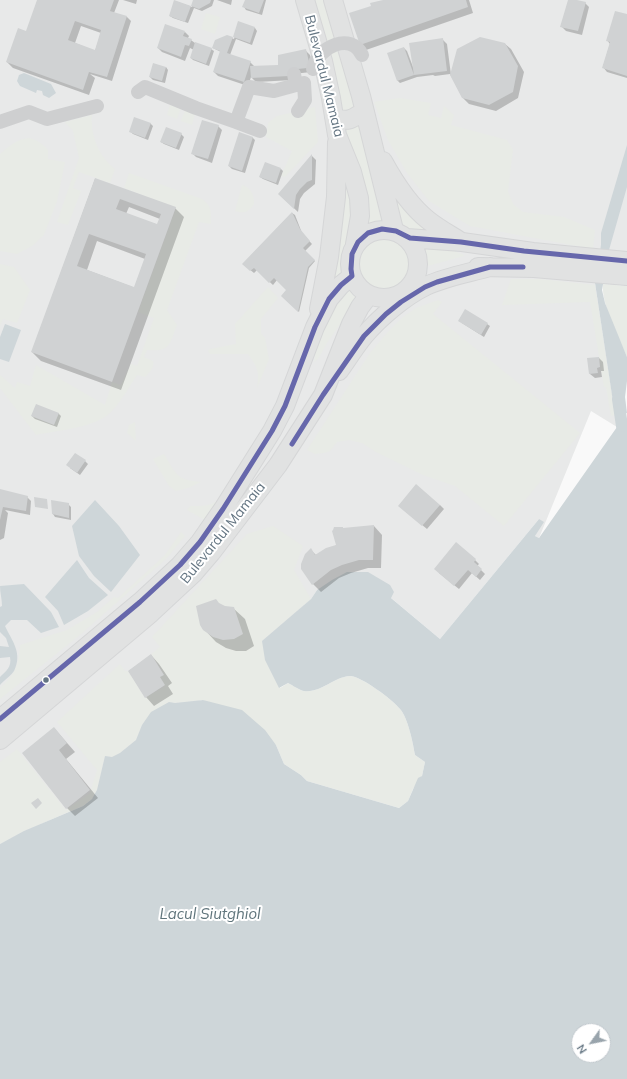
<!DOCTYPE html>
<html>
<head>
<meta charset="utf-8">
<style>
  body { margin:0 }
  #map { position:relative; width:627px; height:1079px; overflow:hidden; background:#f9f9f9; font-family:Mulish,sans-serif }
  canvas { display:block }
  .north { position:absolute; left:571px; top:1023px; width:40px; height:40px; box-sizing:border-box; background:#fff; border:1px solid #c1c8cd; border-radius:50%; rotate:237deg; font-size:11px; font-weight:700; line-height:16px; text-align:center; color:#657683 }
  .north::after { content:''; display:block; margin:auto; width:14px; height:18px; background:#99a4ac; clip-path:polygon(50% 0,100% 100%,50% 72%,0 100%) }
</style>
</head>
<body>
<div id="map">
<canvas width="627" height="1079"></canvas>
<div class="north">N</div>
</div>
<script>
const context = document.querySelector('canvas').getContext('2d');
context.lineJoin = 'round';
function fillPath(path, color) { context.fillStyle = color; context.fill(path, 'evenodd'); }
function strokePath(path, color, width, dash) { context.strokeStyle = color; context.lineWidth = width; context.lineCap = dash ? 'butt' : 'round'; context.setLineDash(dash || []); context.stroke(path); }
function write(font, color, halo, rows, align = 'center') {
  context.font = font + ' Mulish,sans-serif'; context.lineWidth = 4; context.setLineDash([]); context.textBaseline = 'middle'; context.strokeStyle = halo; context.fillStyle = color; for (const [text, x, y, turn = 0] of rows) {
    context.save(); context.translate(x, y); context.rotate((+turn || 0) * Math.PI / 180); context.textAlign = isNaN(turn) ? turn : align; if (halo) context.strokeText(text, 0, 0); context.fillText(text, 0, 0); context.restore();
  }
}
const built = new Path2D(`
  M0,0H627V286L595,284L617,427L591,411L539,538L535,536L539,519L440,639L390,597L317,590L311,599L92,799L0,844Z`);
const green = new Path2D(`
  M315,0H324L356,110L342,115L330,52Z
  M206,13L220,17L215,34L201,29Z
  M400,98L431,103L428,115L441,118L444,106L454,115L451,125L507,140L513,150L508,191L513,204L523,212L564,217L595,230L593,249L470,226L429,201L407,173L388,140L374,102Z
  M171,102L182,105L177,119L167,115Z
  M315,107L318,142L285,177L281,176L292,151L266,137L268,123L277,116Z
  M186,108L196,111L192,125L181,121Z
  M92,115C91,120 92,123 92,128C95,145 101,158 115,169L110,183L79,172L73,188L81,191L68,225L57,222L79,158L73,131L65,122Z
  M361,118L387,221L363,226L340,132Z
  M29,138C37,140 42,143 48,150V159L65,162L57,201L44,235L32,246L17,254L0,251V154C9,146 17,139 29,138Z
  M340,159L355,210L345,252L343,272L332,289Z
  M129,173L202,199C212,206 211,212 211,224L199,222L167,310L177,325C169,345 171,352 147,350L144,357L153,361C155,368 149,373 145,377L137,375C129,387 122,400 112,411C97,428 58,430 36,435L0,388V375L15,388L17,382L30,386L36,365L105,405L112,382L121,385L131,364L137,366L154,318L138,312L176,208L124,188Z
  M242,185C251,188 254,194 254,204C249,212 244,214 235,211Z
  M393,187L446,237L408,231L400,227Z
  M357 263a27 27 0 1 1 54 0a27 27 0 1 1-54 0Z
  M418,246L450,249L464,255V256L424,267L422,254Z
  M0,264L14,267L30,290L17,323L3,319L0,326Z
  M511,279H540L595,285L615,415L611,416L606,387H604L590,302L502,305Z
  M603,284L627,286V357C619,338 601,304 603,284Z
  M268,287L278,298L261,319V333L265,338L269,359L257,388C260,371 257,367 248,354H210L208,351L210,349L236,344L235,324Z
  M348,290L358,298L327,343L318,359L314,362L316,347L330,314Z
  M438,300L442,302L433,314L580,433L504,526L455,486L423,475L376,452L362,443L349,440L337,442L330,451L324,453L315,454L307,450L370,353L387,333L403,317L416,308Z
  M135,422L136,441L127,433L129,425Z
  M164,454C176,474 176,480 201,482L188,488L176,491L169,486L153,459Z
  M222,496L205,520L187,510L190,506C204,506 212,507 222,496Z
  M273,526L303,546L294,570L311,599L262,641L280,688L288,683C292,685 301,691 304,691C322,693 333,677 350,676C361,676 393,700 400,709C408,718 413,743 415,755L425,762L422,776L413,789L408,801L399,808L307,781L301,775L284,764L276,745L203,700L175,703L169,702L142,725L136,740L120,753L112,757L105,756L97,790L92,799L83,806L24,831L0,844V762L17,749L66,810L90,793L97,770L57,722L120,664L125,671H128L145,698L165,686L160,677L164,674L151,654L160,647L152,637L247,534Z
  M181,532L185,536L166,559L81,634L0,699V688C15,675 19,664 20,645L67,630L97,612L114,597L118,598L165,555Z`);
const water = new Path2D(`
  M24,73L51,84L56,93L49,98L43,95L42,91L37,90L36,93L20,86L17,81L19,75Z
  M627,145V187L609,250L602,290L605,303L627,357V381L625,397L627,413L615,415L595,283L601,245V233Z
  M5,324L21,330L9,362L0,359V337Z
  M627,425V1079H0V844L24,831L83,806L92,799L97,790L105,756L112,757L120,753L136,740L142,725L151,712L169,702L175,703L203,700L242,710L265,730L276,745L284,764L301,775L307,781L399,808L408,801L418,778L422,776L425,762L415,755C413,743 408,718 400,709C393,700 361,676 350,676C333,677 322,693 304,691C301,691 292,685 288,683L279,688L265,660L262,641L311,599L317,590L332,580L347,572H368L390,585L394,592L391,598L440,639L539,519L544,522L535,536L539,538L617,427ZM579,1031H603V1055H579Z
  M95,500L119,526L140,555L111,592L94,576L79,556L72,526Z
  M77,560L89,578L108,595L88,611L64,625L58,611L45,597Z
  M24,584L51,612L59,627L41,633L27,620H11L5,626C12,641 23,653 14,671C11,676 4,680 0,685V677C6,671 12,667 10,657L0,658V646L9,647L6,638L0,632V607L2,606C2,599 0,593 0,586Z`);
const shadow = new Path2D(`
  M38,0H119L114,13L127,17L131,21L112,81L90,74L95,78L89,95L13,68L7,62L27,33ZM81,26L101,33L95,51L75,43Z
  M123,0H137L136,4Z
  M194,0H214L212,6L202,11L194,8L188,23L173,18L170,16L175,1L192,7Z
  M217,0H232L231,5Z
  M246,0H266L262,15L246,10L244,7Z
  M387,0H469L473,13L366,50L361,44Z
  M569,0L585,3L589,7L582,35L566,31L562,27Z
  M627,15V78L607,72L603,67L610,44L607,40Z
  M239,23L255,28L257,31L252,45L236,39L230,55L250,62L254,66H279L306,51L310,55L313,66L311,72L293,74V80L256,82L251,77L248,86L218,76L214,72L221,52L213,48L227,36L234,39Z
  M185,32L189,36L188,38L195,43L211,49L214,51L209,66L193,60L191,58L194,50L190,48L185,61L162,52L158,48Z
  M443,40L447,44L451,75L505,44L511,49L524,72L518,98L496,111L469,104L463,98L450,74L435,76L433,75L417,77L400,83L397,80L404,48L407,51L413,67Z
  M166,67L168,70L165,83L153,80L150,77Z
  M150,123L153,126L148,140L133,134L130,131Z
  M218,126L222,130L212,163L196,157L192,153Z
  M181,134L184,137L179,150L164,144L161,142Z
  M252,137L255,140L245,173L232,169L229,166Z
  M312,156L316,160L315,184L304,193L300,199L298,212L279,194Z
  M281,169L283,171L278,185L263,179L260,177Z
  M95,179L175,208L184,217L121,390L41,361L32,352ZM129,207L160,219L158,225L126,214ZM97,241L145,259L135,288L87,270Z
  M292,213L295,215L302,233L312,244L305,251L315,261L309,268L299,312L282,296L287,290L277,280L273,285L257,270L254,273L243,264Z
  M462,323L487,324L490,326L484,337Z
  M599,358L603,362L604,371H601L602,377L595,378L590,374L588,359Z
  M58,413L61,416L57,427L35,419L32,416Z
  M85,461L88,464L80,475L70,468Z
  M0,490L27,497L31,501L30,515L5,510L8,513L4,538L0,540Z
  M68,504L71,507V520L55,517L53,514Z
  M440,505L444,509L427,529L404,510Z
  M374,526L382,535L381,568H368L351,573L339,578L321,592L313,584L311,550L316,555L337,545L343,528L344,529Z
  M475,560L479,564L477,566L485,574L480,580L472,573L459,589L439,573Z
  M220,605L225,607L233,608L245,619L254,646L246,651H236L226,648L216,642L204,629Z
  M151,655L159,664L172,683L168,686L173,694L154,706L146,697L129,671Z
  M54,728L75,752L66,759L98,798L75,816L67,808Z`);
const canal = new Path2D(`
  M618,399L622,426`);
const building = new Path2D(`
  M37,0H114L110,11L127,16L107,77L89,72L83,90L6,62L18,28L26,31ZM75,21L101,30L95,50L68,40Z
  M174,0L191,6L185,22L169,16Z
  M193,0H211L210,3L199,9L191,6Z
  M245,0H264L259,13L242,7Z
  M383,0H466L468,7L360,45L349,13L371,6L370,3Z
  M568,0H577L586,2L578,31L560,27Z
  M615,11L627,14V76L602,68L610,42L606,41Z
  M238,21L255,27L250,43L233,37Z
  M165,24L185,31L183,36L192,39L189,46L185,45L181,57L157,48Z
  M227,35L233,37L227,53L251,61L244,82L213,72L220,51L212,48L215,40Z
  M480,37L505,43L518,66L513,92L489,105L462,98L450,75L457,49Z
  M443,38L447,71L414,75L409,43Z
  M195,42L212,48L206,64L190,58Z
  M404,47L414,75L397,81L387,53Z
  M306,49L309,62L307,68L289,70V76L251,78L250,66L278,65V55Z
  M153,63L166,67L162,81L149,77Z
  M134,117L151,123L145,138L129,132Z
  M202,120L219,125L208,159L191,154Z
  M166,127L182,133L176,148L160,142Z
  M239,132L253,137L242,171L228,166Z
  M312,154V180L307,182L300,189L296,195L294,209L278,194Z
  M265,162L281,168L276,183L259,177Z
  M95,178L176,207L112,382L31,352ZM120,199L161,214L157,224L116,209ZM89,234L146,254L134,287L77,266Z
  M292,212L300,229L310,241L303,248L315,260L308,267L298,312L281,296L286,290L274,278L269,283L254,268L250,271L242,264Z
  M465,309L488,323L481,335L458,321Z
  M599,357L600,367L597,368L598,373L589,374L587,358Z
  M36,404L59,413L54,425L31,416Z
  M75,453L86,460L77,473L66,465Z
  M416,484L440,505L422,526L398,506Z
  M0,489L28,496L26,511L3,507L0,520Z
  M34,497L47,499L48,509L35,507Z
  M51,500L69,503V518L52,514Z
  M374,525L373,560H359L342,565L331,570L312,585L301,569V564L305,554L311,548L315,555L326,548L336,545L332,531L333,530L334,527H343V528Z
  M456,542L476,559L474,562L482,569L476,577L468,570L454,586L434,569Z
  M216,599L219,603L225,606L234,607L243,634L234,639L223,640L213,637L203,630L200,625L196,606Z
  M151,654L164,675L160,677L165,685L145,698L128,671Z
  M54,727L67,743L59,750L90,790L66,809L22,753Z
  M38,798L42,803L36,809L31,803Z`);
const minor = new Path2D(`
  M296,85L304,83L305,100L298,111
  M138,92L145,87L196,108L236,122L249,87L274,91L296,85L294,74
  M0,122L29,112L47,119L97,106
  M236,122L260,131`);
const major = new Path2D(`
  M305,0L323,61L331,98L337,135L352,172L359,198L360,216L355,244
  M333,0L361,96L394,230
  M334,117C347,123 353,119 364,111
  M383,161C395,183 409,205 428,220C438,228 449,234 460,241
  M350 264a34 34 0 1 1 68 0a34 34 0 1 1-68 0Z
  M407,238L462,242L533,252L627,261
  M478,267L534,268L627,276
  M319,309L329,257L336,197L337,142
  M339,371C347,360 355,347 364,336C379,318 405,296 426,286C446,277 469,273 490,267
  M0,719L140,602L180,565L200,542L223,509L272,431L285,406L315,327L329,299L341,285L352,276
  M0,740L151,613L193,574L211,553L278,465L323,395L351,324L360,307L369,295`);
const minorBridge = new Path2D(`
  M313,69C318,46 351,32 362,55`);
const bus1 = new Path2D(`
  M292,444L323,395L364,336L386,314L401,302L425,287L437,282L490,267H523
  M0,719L140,602L180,565L200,542L223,509L272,431L285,406L315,327L329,299L341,285L352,276L351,269L352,254L358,242L368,233L382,229L396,231L410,238L461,242L524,251L627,261`);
const markers = [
  [46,680,3.5,"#657683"]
];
const streetNames = [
  ["Bulevardul Mamaia",324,76,76],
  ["Bulevardul Mamaia",223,533,-51]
];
const waterNames = [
  ["Lacul Siutghiol",210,914]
];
fillPath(built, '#e8e9e9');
fillPath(green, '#e8ebe6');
fillPath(water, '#ced6d9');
fillPath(shadow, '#0003');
strokePath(canal, '#ced6d9', 12);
fillPath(building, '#d0d2d3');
strokePath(major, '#d5d6d7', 20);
strokePath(minor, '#cecfd0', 14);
strokePath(major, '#e1e2e2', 18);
strokePath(minorBridge, '#cecfd0', 14);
strokePath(bus1, '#6667ab', 5);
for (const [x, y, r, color] of markers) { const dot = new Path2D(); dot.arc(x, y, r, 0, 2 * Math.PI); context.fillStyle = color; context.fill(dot); strokePath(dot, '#fff', 1.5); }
write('14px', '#657683', '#fff', streetNames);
write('italic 15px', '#60757c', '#fff', waterNames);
</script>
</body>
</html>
